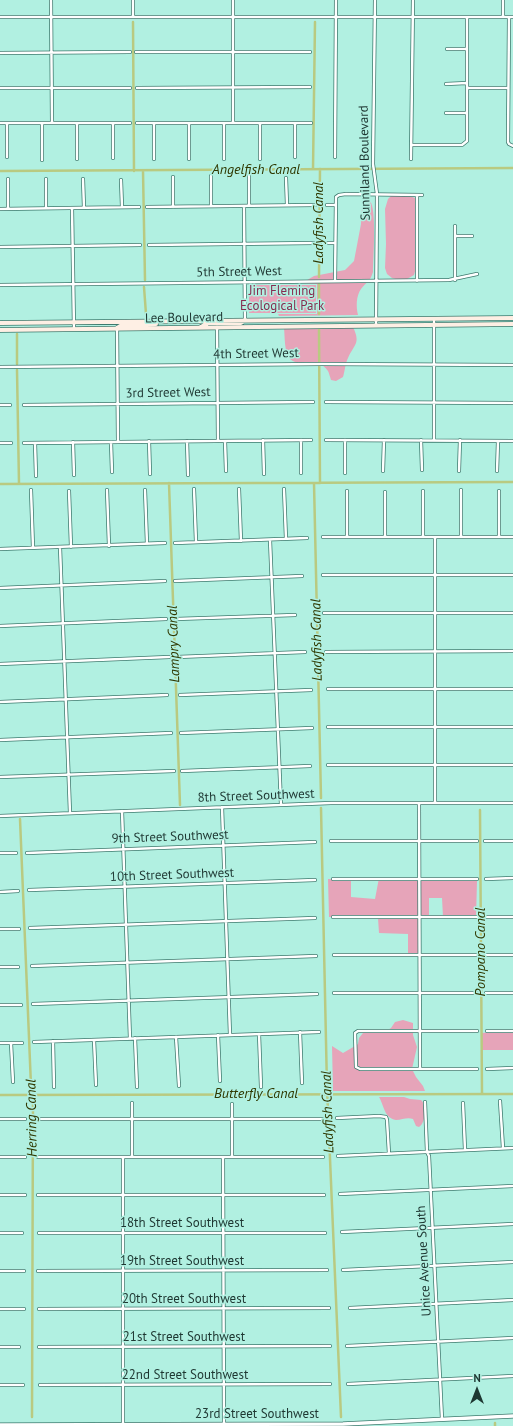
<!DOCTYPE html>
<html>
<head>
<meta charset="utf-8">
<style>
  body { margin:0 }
  #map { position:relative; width:513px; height:1426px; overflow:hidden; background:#b1f0e1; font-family:"PT Sans",sans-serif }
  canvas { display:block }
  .north { position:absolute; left:457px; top:1370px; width:40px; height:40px; -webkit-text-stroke:3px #b1f0e1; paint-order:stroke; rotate:0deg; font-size:11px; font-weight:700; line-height:16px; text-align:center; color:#1e3732 }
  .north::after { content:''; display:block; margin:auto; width:14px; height:18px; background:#1e3732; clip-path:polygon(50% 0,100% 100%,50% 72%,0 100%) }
</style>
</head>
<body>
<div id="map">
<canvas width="513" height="1426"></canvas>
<div class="north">N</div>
</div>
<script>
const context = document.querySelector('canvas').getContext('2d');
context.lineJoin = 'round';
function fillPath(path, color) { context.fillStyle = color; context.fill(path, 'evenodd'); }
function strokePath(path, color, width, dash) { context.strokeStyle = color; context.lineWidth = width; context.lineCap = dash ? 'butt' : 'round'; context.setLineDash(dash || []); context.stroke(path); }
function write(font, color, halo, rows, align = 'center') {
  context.font = font + ' "PT Sans",sans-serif'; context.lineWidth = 3; context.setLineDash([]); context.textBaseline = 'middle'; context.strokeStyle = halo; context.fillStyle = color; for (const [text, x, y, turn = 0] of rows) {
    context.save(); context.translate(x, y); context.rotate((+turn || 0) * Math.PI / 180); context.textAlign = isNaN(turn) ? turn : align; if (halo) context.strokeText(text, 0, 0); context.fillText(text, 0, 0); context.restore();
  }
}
const green = new Path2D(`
  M392,195H407L415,198L416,268L414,275L407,279L399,280L392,278L387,274L385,268L386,244L385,209L388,199Z
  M367,201H370C377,209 373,260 373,272C370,282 366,282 361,289C356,296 356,307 358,315L279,316L278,314H317V284L302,283L314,276L345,270L354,261L361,224L362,207L363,203Z
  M249,285H316V313H249Z
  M353,327C361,344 354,344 348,358C345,364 345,371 343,377L336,381L331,380C330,377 329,373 328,371C316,355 299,368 290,359C284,352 285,337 284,328Z
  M379,878L477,881L476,918L443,917L442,898H429V916H419V956L408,955V934L379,933L378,918L329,917L328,879L351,880V897L375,899Z
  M403,1020L413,1023V1035L417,1047L412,1069L416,1077L423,1086L425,1091H333L332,1046L343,1053L355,1046L358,1044L359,1038L363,1033L370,1032L386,1031L391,1028L395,1022Z
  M513,1031V1050H481V1033Z
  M379,1097H404L410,1099L421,1100C427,1105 426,1123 419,1127L416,1126L413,1119C407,1117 402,1120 396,1120C384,1118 384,1105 379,1097Z`);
const canal = new Path2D(`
  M133,22L134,171
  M313,169L315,22
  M0,171L513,168
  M143,171L145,280
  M319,277L320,169
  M319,284V314
  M144,287L146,314
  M319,330L320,483
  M17,334V364
  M17,370L19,484
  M169,483L180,805
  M314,483L321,798
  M0,484L513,482
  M321,808L327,1088L341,1417
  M480,810L482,1094
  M20,819L31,1086L33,1095L32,1417
  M0,1095L513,1094
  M495,1423V1426`);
const minor = new Path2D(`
  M51,0L52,123
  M133,0V17
  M233,0V123
  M375,0L373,164L377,194L376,325
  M0,17H513
  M503,17V0
  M509,17L508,142L509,144L513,146
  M447,49H467
  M136,52H310
  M0,53L130,52
  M446,84L467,83
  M0,88H130
  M137,88L310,87
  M467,88H508
  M446,113H467
  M0,123H130
  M42,123V160
  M77,123V159
  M113,123V158
  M137,123H311
  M189,123V159
  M295,123V157
  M412,145H462L467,141V17
  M7,157V123
  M335,157L336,0
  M154,159V123
  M224,159V123
  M260,159V123
  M411,159L413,0
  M211,176V206
  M249,176V206
  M173,177V207
  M286,178L287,205
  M8,179V208
  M46,179V208
  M83,179L84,208
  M121,180L122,207
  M417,195V281
  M327,205H335
  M244,206L245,320
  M147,207L315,205
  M72,208L74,329
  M0,209L139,207
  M455,236H472
  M323,243H335
  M149,245L314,243
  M0,247L140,245
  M455,280V226
  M335,281L336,197L339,195L346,194L422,195
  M0,285L449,280L477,274
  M217,327L218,441
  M117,328L118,442
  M0,367L322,364L513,365
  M326,402L513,403
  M0,405H10
  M24,405L313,402
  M263,440L264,474
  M301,440V473
  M326,440L513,441
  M421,440L422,470
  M434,440V319
  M149,441L150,474
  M187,441L188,475
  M225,441L226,471
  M73,442L74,475
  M111,442L112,472
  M0,443H11
  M24,443L311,440
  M35,443L36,476
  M383,471L384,440
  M459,471L460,440
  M497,471L498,441
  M345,473V440
  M194,489L196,542
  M239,489L241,541
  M284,489L286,539
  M31,490L33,548
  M107,490L109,546
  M145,490L147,544
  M461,490V537
  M69,491L71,547
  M347,491V537
  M423,491V537
  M499,491V537
  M385,492V537
  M323,537H513
  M435,537V803
  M270,540L281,805
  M175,543L307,538
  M60,547L70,813
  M0,549L165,543
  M323,575H513
  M175,581L302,576
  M0,588L165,581
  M324,613H513
  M176,619L295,615
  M0,626L166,619
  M326,652L513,651
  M177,657L305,652
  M0,664L169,657
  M328,689H513
  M180,695L311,690
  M0,702L167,695
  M328,727H513
  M181,733L312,728
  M0,740L171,733
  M328,765H513
  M182,771L310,766
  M0,777L174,771
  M419,803L420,1069
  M222,807L230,1035
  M122,811L130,1039
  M0,816L331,803H513
  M331,841H477
  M485,841H513
  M0,853H16
  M27,853L315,842
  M333,879H477
  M486,879L513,878
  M29,890L315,880
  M0,892L18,891
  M333,917H477
  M486,917H513
  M30,928L315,918
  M0,929H19
  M334,955H477
  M486,955H513
  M32,966L316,956
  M0,967H18
  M334,993H477
  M486,993H513
  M33,1004L317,994
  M0,1005H21
  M477,1031H358L355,1033L356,1067L360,1069H477
  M487,1031H513
  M300,1032L302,1083
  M259,1034L261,1087
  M218,1035L220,1081
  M176,1037L179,1086
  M135,1038L137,1087
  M94,1040L96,1085
  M53,1041L54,1087
  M34,1042L319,1032
  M0,1043H22
  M11,1043L13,1082
  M487,1069L513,1068
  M500,1101L503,1148
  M425,1102L427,1152L429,1156L442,1419
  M132,1103V1157
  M463,1103L465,1150
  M337,1118L379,1116L386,1117L387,1120L389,1154
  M0,1119H25
  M38,1119H322
  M338,1156L513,1148
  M0,1157H25
  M38,1157H323
  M123,1157V1425
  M223,1157L224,1424
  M232,1157V1104
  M340,1194L513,1186
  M0,1195H25
  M38,1195H324
  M342,1232L513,1224
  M0,1233H22
  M39,1233H325
  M343,1270L513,1262
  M0,1271H24
  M38,1271L327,1270
  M350,1308L513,1300
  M0,1309H24
  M39,1309L329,1308
  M347,1346L513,1338
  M0,1347H19
  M39,1347L330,1346
  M348,1384L513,1376
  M0,1385H23
  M40,1385L330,1384`);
const tertiary = new Path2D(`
  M0,1425L343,1424L513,1416`);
const secondary = new Path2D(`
  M0,323L513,318
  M201,327L208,323H241L245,320
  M117,328L122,325L156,324
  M0,330L513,324`);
const streetNames = [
  ["Sunniland Boulevard",365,163,-91],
  ["5th Street West",239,272,-1],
  ["Lee Boulevard",184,318,-1],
  ["4th Street West",256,354,-1],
  ["3rd Street West",168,393,-1],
  ["8th Street Southwest",256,796,-2],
  ["9th Street Southwest",170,837,-2],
  ["10th Street Southwest",172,875,-2],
  ["18th Street Southwest",182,1223],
  ["19th Street Southwest",182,1261],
  ["Unice Avenue South",424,1261,-93],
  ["20th Street Southwest",184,1299],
  ["21st Street Southwest",184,1337],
  ["22nd Street Southwest",185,1375],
  ["23rd Street Southwest",257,1414]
];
const parkNames = [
  ["Jim Fleming",282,291],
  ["Ecological Park",282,306]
];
const waterNames = [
  ["Angelfish Canal",256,170],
  ["Ladyfish Canal",319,223,-90],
  ["Ladyfish Canal",317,640,-91],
  ["Lampry Canal",174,644,-92],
  ["Pompano Canal",481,952,-90],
  ["Butterfly Canal",256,1094],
  ["Ladyfish Canal",328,1112,-92],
  ["Herring Canal",32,1118,-91]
];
fillPath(green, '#e6a4b9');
strokePath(canal, '#b9ca81', 2.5);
strokePath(minor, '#3d796d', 4);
strokePath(tertiary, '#3d796d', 5);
strokePath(secondary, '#3d796d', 5.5);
strokePath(minor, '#fff', 2.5);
strokePath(tertiary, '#fff', 3.5);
strokePath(secondary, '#feefe4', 4);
write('13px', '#1e3732', '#b1f0e1', streetNames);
write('13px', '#862c50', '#b1f0e1', parkNames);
write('italic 14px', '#2f3800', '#b1f0e1', waterNames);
</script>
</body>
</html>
